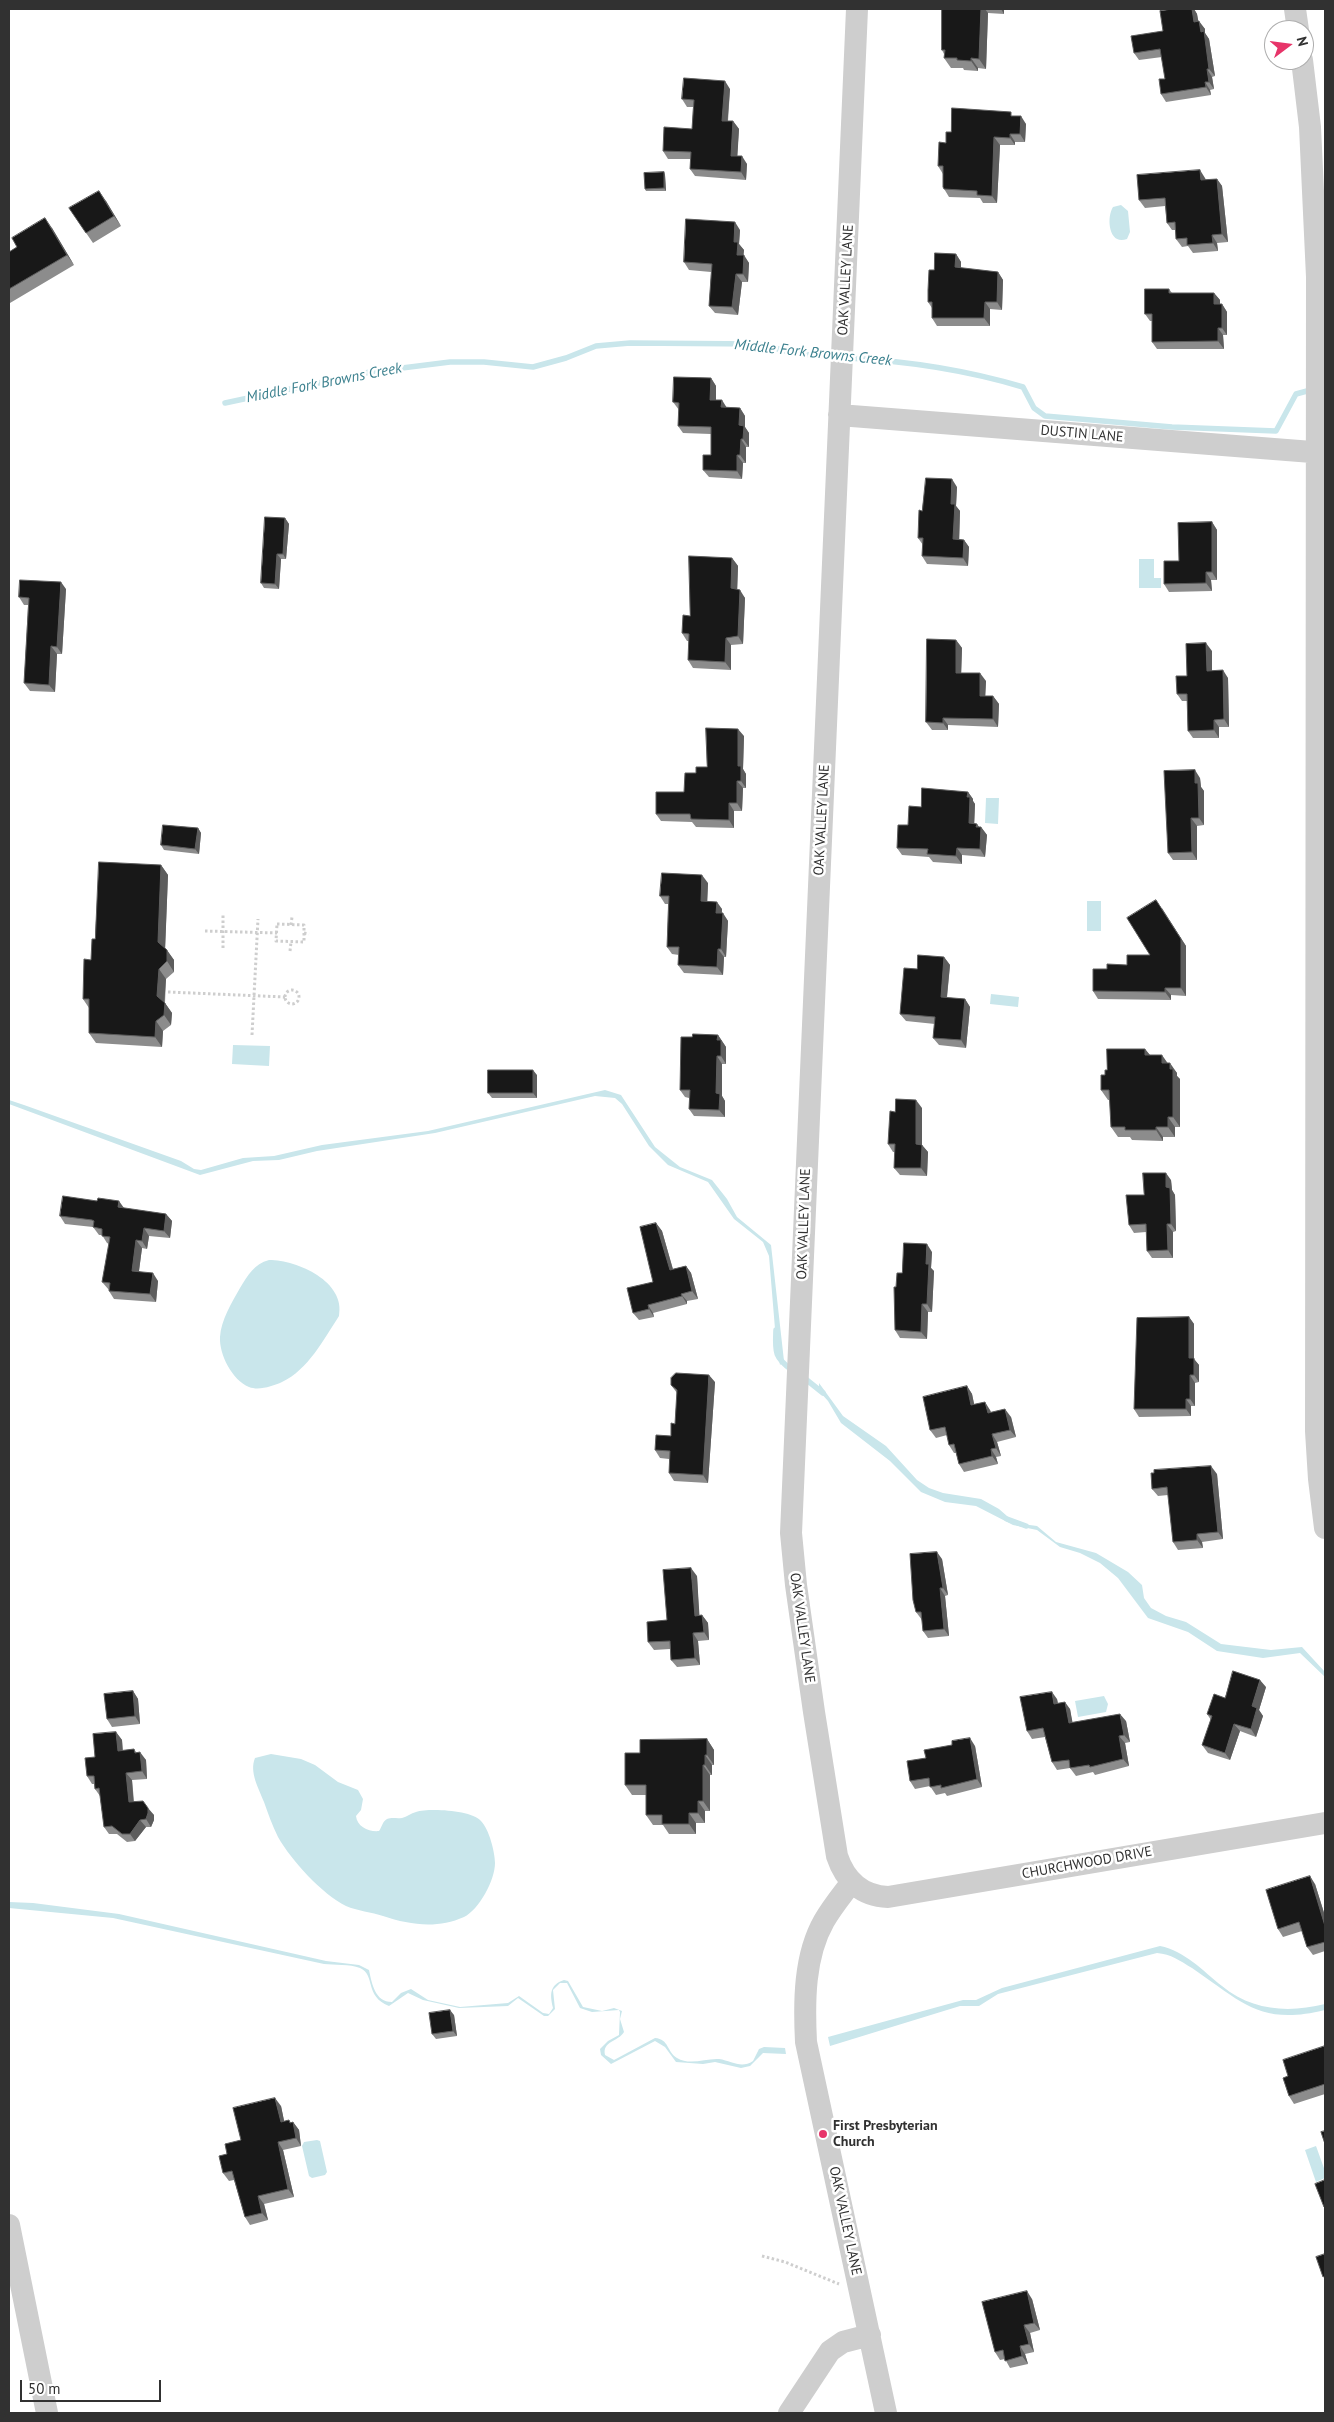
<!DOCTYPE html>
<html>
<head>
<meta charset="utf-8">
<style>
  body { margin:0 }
  #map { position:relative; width:1334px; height:2422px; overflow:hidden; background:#fff; font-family:"PT Sans",sans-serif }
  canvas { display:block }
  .frame { position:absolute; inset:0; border:10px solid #313131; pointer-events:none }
  .north { position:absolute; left:1264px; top:20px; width:50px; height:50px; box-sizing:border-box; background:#fff; border:1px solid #adadad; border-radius:50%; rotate:75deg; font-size:14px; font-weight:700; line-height:20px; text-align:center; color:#313131 }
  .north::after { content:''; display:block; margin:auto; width:18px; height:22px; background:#e73469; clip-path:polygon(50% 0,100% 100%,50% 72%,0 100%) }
  .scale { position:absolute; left:20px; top:2380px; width:141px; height:22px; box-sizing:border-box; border:2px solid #313131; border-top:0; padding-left:6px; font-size:15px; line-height:18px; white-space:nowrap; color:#313131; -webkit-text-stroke:4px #fff; paint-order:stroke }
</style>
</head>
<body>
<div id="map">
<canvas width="1334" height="2422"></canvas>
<div class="frame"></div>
<div class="north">N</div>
<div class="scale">50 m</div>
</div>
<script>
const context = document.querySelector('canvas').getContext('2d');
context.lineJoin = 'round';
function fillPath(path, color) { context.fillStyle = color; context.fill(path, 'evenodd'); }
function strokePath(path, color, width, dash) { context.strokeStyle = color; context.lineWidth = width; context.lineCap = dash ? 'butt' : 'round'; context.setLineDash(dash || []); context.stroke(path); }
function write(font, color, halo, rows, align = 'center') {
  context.font = font + ' "PT Sans",sans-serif'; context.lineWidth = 5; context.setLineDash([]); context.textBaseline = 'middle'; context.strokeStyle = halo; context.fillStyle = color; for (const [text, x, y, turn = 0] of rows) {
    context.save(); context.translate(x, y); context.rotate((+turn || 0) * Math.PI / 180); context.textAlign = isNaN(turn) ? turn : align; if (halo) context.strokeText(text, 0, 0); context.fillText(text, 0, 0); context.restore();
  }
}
const water = new Path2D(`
  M1121,205L1128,211L1130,232L1127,239C1109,246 1106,218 1113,207Z
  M1139,559H1154V578H1161V588H1139Z
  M986,798H999L998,824L985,823Z
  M1087,901H1101V931H1087Z
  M991,994L1019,997L1018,1007L990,1004Z
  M233,1045L270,1046L269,1066L232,1064Z
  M605,1090L621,1095L655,1147L680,1167L712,1180L727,1199L737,1217L771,1245L784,1361L780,1365L776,1341L769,1256L763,1242L734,1219L708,1182L668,1165L649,1146L622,1104L615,1098L595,1096L435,1133L317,1151L279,1160L253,1161L200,1175L9,1104V1100L24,1105L181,1161L194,1169L201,1170L243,1158L274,1156L322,1145L428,1131Z
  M269,1260C298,1260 346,1282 339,1316C324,1339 308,1370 282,1382C273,1386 259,1391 249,1387C232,1380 219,1354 220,1337C221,1320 232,1302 240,1288C248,1275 254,1264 269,1260Z
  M819,1383L843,1416L886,1446L917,1480L929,1488L943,1493L981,1499L999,1509L1015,1523L1037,1526L1056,1542L1096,1553L1128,1572L1142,1585L1144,1598L1151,1608L1166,1616L1186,1622L1221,1644L1271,1650L1302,1647L1325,1672V1677L1300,1653L1263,1658L1217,1651L1188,1632L1148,1618L1118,1578L1100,1563L1080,1553L1060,1547L1037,1530L1013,1525L976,1506L945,1502L921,1492L890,1461L841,1423L828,1401L819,1391Z
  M1104,1696L1108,1704L1106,1712L1078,1717L1075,1701Z
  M271,1754L301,1759L315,1765L338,1782L358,1790L363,1799L361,1810L356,1816C357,1827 369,1832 379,1831C382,1827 382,1822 387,1819C393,1817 396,1819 402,1818C407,1817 411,1813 416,1812C429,1808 471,1810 481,1821C489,1829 495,1852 495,1863C495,1880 479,1910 464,1917C437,1929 410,1925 383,1916C372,1912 357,1911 346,1906C322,1894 291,1860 278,1837C272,1825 268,1813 264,1802C259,1789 249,1772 255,1758Z
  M9,1902L33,1903L119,1914L326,1961L359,1965L369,1970C372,1984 375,2002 392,2002L401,1993L411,1989L428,2000L460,2007L508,2003L519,1996L543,2013L549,2014L553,2008C550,1995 549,1985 564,1980L568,1981L583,2007L602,2011L614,2008L622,2011L620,2019L624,2032C618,2042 602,2041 605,2055L614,2060L655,2038C669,2039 667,2052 677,2058C690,2066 706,2058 719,2059C732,2061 741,2069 753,2061L759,2049L764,2047L785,2048L786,2054L763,2053L750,2066L741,2068L715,2062L703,2064L676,2062L665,2047L655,2041L611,2064L601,2055L600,2049L608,2041L619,2035L620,2012L619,2010L592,2012L580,2008L567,1983H560L553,1990L555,2009L548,2016H544L518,1998L508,2006L459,2008L423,2000L408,1993L389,2006C364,1996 376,1975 360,1968C350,1964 334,1965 324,1964L113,1918L9,1908Z
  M1160,1946C1185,1951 1203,1971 1222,1986C1252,2011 1289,2013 1325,2004V2010C1260,2026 1242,2002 1192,1968C1180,1961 1171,1954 1157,1953L998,1994L979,2006H960L830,2046L828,2037L963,2000H976L1002,1988Z
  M317,2140L320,2141L327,2172L325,2175L312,2178L309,2176L302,2146L304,2142Z
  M1316,2146L1325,2171V2178L1316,2182L1305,2150Z`);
const stream = new Path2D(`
  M848,358C907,361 966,370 1023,387L1034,408L1045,416L1172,427L1276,431L1296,394L1307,391
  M225,403L370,372L450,362H484L533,367L566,358L596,346L630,343L758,344L798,354L838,357
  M776,1330C775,1352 774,1357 793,1371
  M803,1377L823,1393
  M1007,1519L1026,1526`);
const path = new Path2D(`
  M277,924L304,925V942L276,941Z
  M291,925L292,917
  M205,931L277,933
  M304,933L309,934
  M223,948V915
  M290,951L291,942
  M285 997a7 7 0 1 1 14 0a7 7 0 1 1-14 0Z
  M168,992L285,997
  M252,1035L258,919
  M762,2256L785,2262L839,2284`);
const minor = new Path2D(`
  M857,9L791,1533L796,1585L814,1712L837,1856C845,1880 861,1896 888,1897L1325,1823
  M1295,9L1298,30
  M1302,60L1310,127L1317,277L1316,1431L1319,1479L1325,1528
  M839,415L1325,453
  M851,1883C842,1895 832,1907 824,1921C804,1956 804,2002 806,2042L886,2413
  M9,2225L47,2413
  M789,2413L830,2351L843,2342L870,2335`);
const wall = new Path2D(`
  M942,9H1004V14L988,13L986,69L978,68V71L964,70L963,68H951L944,58V54L942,50Z
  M1173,9H1194L1197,14L1198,21L1205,29V33L1209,39L1215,76L1212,77L1214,89L1210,90L1211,95L1166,102L1161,94L1165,79L1162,57L1139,60L1134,53L1163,31Z
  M730,89L728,121H733L739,129L737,156L747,164L746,180L695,176L690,169V159H668L663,151L692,129L693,107H687L682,99Z
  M1014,116L1026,124L1025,142H1015V145H1000L997,203H983L980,198L949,197L943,187V174L938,166L946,143L951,132Z
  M664,172L665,175L666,191H646L645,189Z
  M1205,178L1206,180L1217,179L1222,186L1228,242L1217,243L1218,251L1193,253L1188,246L1182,247L1176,239V230H1172L1167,223L1165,206L1145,208L1139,200Z
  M106,201L121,226L93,243L69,208Z
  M52,228L74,265L10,303L9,301V252L17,247Z
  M740,230L739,244L744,250L743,255L749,263L748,282H742L738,315L715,313L709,306L711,272L689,270L684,262Z
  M956,254L961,262V268L998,272L1003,280L1002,310L990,309V326H937L932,318V308L928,302L934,270Z
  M1169,289L1172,293H1214L1220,300V304H1222L1227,312V335H1223L1224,349H1157L1152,342V321H1150L1145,314Z
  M711,378L716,386V400L726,407L740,408L745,416V427L749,433V447H746V463H743L742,479L709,477L703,470L711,455V434L683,433L678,426L679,410L673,402Z
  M957,487L956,506L960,511L959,539L964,540L969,547L968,566L927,564L922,556L923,545L918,538L922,511Z
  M285,518L289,524L286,559H281L279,589L264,588L261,583Z
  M1212,522L1217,530V580H1211L1212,591L1169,592L1164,584L1179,561Z
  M732,558L738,566L737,590L745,598L743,644L731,645V670L693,668L688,660L689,641H687L682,633L690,616Z
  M66,589L62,654H57L55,692L30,691L24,683L28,605H24L19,597Z
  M956,640L962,648L961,673L986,681L985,696H993L999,704L998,727L948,725V730H932L926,722Z
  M1212,651V671L1228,678L1229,727H1219V738H1193L1188,731L1187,701H1182L1177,694L1187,676Z
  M744,736L743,769L746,774V788H743L742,811H734V828L696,827L692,822L661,821L656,814L684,792L696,773L707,767Z
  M1200,778L1201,787L1204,791V825L1197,826V860H1173L1168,853Z
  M968,792L973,799V801L975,804L974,823L977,824L979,827H981L987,835L985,857L962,855V864L933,862L929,857L902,855L897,848L921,807Z
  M198,828L201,833L199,854L164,850L161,845Z
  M161,865L168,875L165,948L174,960V972L166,979L165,1003L172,1013L171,1025L163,1031L162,1047L96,1043L89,1033V1008L83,999L95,939Z
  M708,883L707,901L722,909V913L728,921L726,957H724L723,975L684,973L678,965L679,955L672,954L667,947L668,904H665L660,896Z
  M1162,908L1186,946V996L1171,995V1000L1098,999L1093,991L1107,969L1127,965L1150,955Z
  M944,957L950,965L947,998L965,999L970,1007L966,1048L939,1045L933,1038L935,1024L906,1021L900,1014L917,969Z
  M718,1035L726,1047V1064H722V1096L725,1101V1117L694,1116L689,1109V1098L685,1097L680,1090L692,1037Z
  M1145,1049L1150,1055L1167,1063L1177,1073V1076L1180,1079V1127H1175V1137H1163V1141L1132,1140L1130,1137H1118L1111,1127L1110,1100H1108L1101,1090L1105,1075L1107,1070Z
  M537,1075V1098H492L488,1093Z
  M922,1108V1145L928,1152L927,1176L900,1175L894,1168L895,1152H893L888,1144L895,1112Z
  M1171,1180L1172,1190L1175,1195L1176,1231L1173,1232V1258H1152L1147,1251L1146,1232L1134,1233L1129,1225L1144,1195Z
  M124,1208L166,1214L172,1221L170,1238L149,1236L147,1249L142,1248L139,1271L158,1281L156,1302L114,1299L109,1291V1290L102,1282L109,1244L107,1243L102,1235H99L93,1227L65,1224L60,1216Z
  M656,1223L662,1231L673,1269L686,1266L691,1273L698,1299L687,1301V1304L653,1313L654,1317L639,1320L633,1313L653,1282Z
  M932,1252L931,1268L934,1271L932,1312H928L927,1339L900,1338L895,1330L896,1287L902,1273Z
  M1189,1317L1194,1324V1359L1199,1365V1382L1195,1383V1406H1191V1416L1139,1417L1134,1409Z
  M715,1382L708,1483L674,1481L669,1473V1459L660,1458L655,1450L671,1436L675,1424L677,1393L671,1385Z
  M967,1386L972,1394L974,1404L990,1410L991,1412L1011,1417L1016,1437L997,1442L1001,1456L996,1457L998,1464L964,1472L959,1464L956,1453H954L949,1445L947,1435L936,1438L930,1430Z
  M1217,1474L1223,1539L1202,1542L1203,1548L1178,1550L1173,1542L1168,1495L1158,1496L1152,1489Z
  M942,1559L948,1595L945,1596L949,1636L928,1638L923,1631L922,1620L916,1612Z
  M697,1576L699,1616L702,1615L708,1623L709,1640L698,1641L700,1665L677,1667L671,1660L670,1649L654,1650L648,1642L667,1620Z
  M1266,1687L1259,1710L1263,1716L1256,1737L1240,1731L1230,1760L1208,1753L1202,1745L1211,1720L1207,1714L1225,1698Z
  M133,1691L138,1699L140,1724L112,1727L107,1719Z
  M1057,1699L1058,1703L1070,1709L1072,1722L1126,1721L1130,1742L1125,1743L1129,1766L1095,1775L1093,1772L1076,1776L1070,1768L1057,1770L1052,1762L1045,1737L1032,1739L1027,1731Z
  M116,1732L122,1740L123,1751L134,1749L136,1752L146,1760L147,1779L132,1780L134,1801L154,1815V1820L151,1827H146L135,1841L127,1842L117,1834H109L104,1827L100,1796L95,1789L94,1784H92L87,1776L95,1757Z
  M707,1739L714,1750V1765H712V1775H710V1811H705V1823H696V1834H669L663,1825H653L646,1815V1795H632L625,1785L640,1753Z
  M975,1746L982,1787L947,1796L945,1793L936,1795L930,1786L915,1789L910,1781L926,1758Z
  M1315,1884L1325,1916V1951L1313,1955L1307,1947L1302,1931L1283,1937L1278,1929Z
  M454,2015L457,2036L436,2039L432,2034Z
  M1325,2046V2094L1294,2104L1289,2096L1288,2076Z
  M281,2106L284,2121L291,2123L293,2122L299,2130L301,2146L283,2150L294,2197L264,2204L268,2220L250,2225L245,2217L234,2180L229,2181L223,2173L241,2140Z
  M1032,2299L1040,2330L1030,2333L1034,2352L1025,2354L1028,2364L1010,2368L1005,2359L1000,2360L995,2352Z`);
const shadedWall = new Path2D(`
  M981,9H985L988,13L986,69L979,59Z
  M1001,9H1004V14Z
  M1192,9H1194L1197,14L1200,30L1194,22Z
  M1199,21L1205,29V33L1209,39L1215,76L1209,69L1201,32Z
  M971,58L978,68V71L971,61Z
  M1207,69L1212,77L1214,89L1209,82Z
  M725,81L730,89L727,128L722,121Z
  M1205,82L1210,90L1211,95L1206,87Z
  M1021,116L1026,124L1025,142L1020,134Z
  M733,121L739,129L737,163L731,156Z
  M1010,134L1015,142V145L1010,138Z
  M994,137L1000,145L997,203L992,196Z
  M742,156L747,164L746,180L741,172Z
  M1200,170L1205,178L1207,188L1201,180Z
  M664,172L665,175L666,191L664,188Z
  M1217,179L1222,186L1228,242L1222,234Z
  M99,191L106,201L121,226L114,216Z
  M45,218L52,228L74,265L67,255Z
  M735,222L740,230L739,244L744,250L743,262L737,255L734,242Z
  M1212,235L1217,243L1218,251L1213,243Z
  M956,254L961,262V275L955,267Z
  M744,255L749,263L748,282L743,274Z
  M998,272L1003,280L1002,310L997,302Z
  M736,274L742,282L738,315L732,307Z
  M1214,293L1220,300V311L1214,304Z
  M985,302L990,309V326L984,318Z
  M1222,304L1227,312V335L1222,328Z
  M1218,328L1223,335L1224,349L1218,341Z
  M711,378L716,386V408L710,400Z
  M722,400L727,408L721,407Z
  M740,408L745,416V427L749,433V447L743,439L739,425Z
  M741,439L746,447V463L740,455Z
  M737,455L743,463L742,479L737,471Z
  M952,479L957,487L956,506L960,511L959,547L953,539L951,504Z
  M285,518L289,524L286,559L283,554Z
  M1212,522L1217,530V580L1212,572Z
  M964,540L969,547L968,566L963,558Z
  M277,554L281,559L279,589L275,584Z
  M732,558L738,566L737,596L731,588Z
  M1206,572L1211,580L1212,591L1206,583Z
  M61,582L66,589L62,654L57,647Z
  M740,590L745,598L743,644L738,636Z
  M726,638L731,645V670L725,662Z
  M956,640L962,648L961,680L956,673Z
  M1206,643L1212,651V678L1207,671Z
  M51,646L57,654L55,692L49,685Z
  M1223,670L1228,678L1229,727L1224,719Z
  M980,673L986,681L985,703L980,696Z
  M993,696L999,704L998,727L993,719Z
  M943,718L948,725V730L943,723Z
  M1214,720L1219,727V738L1214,730Z
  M738,729L744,736L743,769L746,774V788L741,781L738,766Z
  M1195,770L1200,778L1201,787L1204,791V825L1199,818L1195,783Z
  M737,781L743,788L742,811L737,803Z
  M968,792L973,799V801L975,804L974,831L969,823Z
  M729,803L734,811V828L729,820Z
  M1191,818L1197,826V860L1192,852Z
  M977,824L981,830V827L987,835L985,857L980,849Z
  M198,828L201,833L199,854L195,849Z
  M957,848L962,855V864L956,856Z
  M161,865L168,875L165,952L158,942Z
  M702,875L708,883L707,909L701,901Z
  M1156,900L1186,946V996L1181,988Z
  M717,902L722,909L721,921L716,913Z
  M723,913L728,921L726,957L721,949Z
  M718,949L724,957L723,975L717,967Z
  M167,950L174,960V972L167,961Z
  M944,957L950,965L946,1005L941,997Z
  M159,969L166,979L164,1006L157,996Z
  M1165,988L1171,995V1000L1165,992Z
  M965,999L970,1007L966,1048L961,1040Z
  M165,1003L172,1013L171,1025L164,1015Z
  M156,1021L163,1031L162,1047L155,1037Z
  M718,1035L726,1047V1064L721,1056L717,1040Z
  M1145,1049L1153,1059L1145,1055Z
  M1162,1055L1169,1065L1162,1063Z
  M717,1056L722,1064V1096L725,1101V1117L719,1110L716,1093Z
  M1170,1063L1177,1073V1076L1180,1079V1127L1173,1117Z
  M533,1070L537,1075V1098L533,1093Z
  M916,1100L922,1108V1152L916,1144Z
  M1168,1117L1175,1127V1137L1168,1127Z
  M1156,1127L1163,1137V1141L1156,1130Z
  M922,1145L928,1152L927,1176L921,1168Z
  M1166,1173L1171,1180L1172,1190L1175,1195L1176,1231L1171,1224L1166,1187Z
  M119,1201L124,1208L118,1207Z
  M166,1214L172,1221L170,1238L164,1231Z
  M656,1223L662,1231L675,1277L670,1270Z
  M1167,1224L1173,1232V1258L1168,1250Z
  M144,1228L149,1236L147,1249L142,1241Z
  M136,1240L142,1248L138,1278L132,1271Z
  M927,1244L932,1252L931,1268L934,1271L932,1312L927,1304L926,1264Z
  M686,1266L691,1273L698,1299L692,1291Z
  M153,1273L158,1281L156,1302L150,1294Z
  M681,1294L687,1301V1304L682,1296Z
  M922,1304L928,1312L927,1339L921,1332Z
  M648,1305L653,1313L654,1317L649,1309Z
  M1189,1317L1194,1324V1359L1199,1365V1382L1194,1375L1189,1358Z
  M709,1375L715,1382L708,1483L703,1475Z
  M1190,1375L1195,1383V1406L1190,1399Z
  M967,1386L972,1394L976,1413L971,1405Z
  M1186,1399L1191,1406V1416L1186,1409Z
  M985,1402L990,1410L993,1421L988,1413Z
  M1005,1409L1011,1417L1016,1437L1010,1430Z
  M992,1434L997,1442L1001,1456L996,1448Z
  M991,1449L996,1457L998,1464L992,1456Z
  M1211,1466L1217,1474L1223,1539L1218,1532Z
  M1197,1534L1202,1542L1203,1548L1197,1540Z
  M937,1552L942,1559L948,1595L943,1588Z
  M691,1568L697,1576L700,1624L695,1616Z
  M940,1588L945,1596L949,1636L944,1629Z
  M702,1615L708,1623L709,1640L704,1632Z
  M693,1633L698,1641L700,1665L695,1658Z
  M1260,1680L1266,1687L1259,1710L1263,1716L1256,1737L1251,1729L1252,1706Z
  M133,1691L138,1699L140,1724L135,1716Z
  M1052,1692L1057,1699L1059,1711L1054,1704Z
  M1065,1702L1070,1709L1074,1730L1069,1723Z
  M1120,1714L1126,1721L1130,1742L1124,1735Z
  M1234,1724L1240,1731L1230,1760L1225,1753Z
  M116,1732L122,1740L123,1759L118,1751Z
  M1119,1736L1125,1743L1129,1766L1123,1759Z
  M970,1738L975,1746L982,1787L977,1779Z
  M707,1739L714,1750V1765L707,1755Z
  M140,1752L146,1760L147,1779L142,1771Z
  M705,1755L712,1765V1775L705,1765Z
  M703,1765L710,1775V1811L703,1801Z
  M126,1773L132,1780L134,1810L129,1802Z
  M698,1801L705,1811V1823L698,1813Z
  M148,1808L154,1815V1820L151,1827L146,1819Z
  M689,1813L696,1823V1834L689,1824Z
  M140,1820L146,1827L135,1841L130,1834Z
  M1310,1876L1315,1884L1325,1916V1926Z
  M450,2010L454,2015L457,2036L453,2031Z
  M275,2098L281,2106L286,2130L281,2122Z
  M289,2120L294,2127L293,2122L299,2130L301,2146L296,2138Z
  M278,2142L283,2150L294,2197L288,2189Z
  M258,2196L264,2204L268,2220L262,2213Z
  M1027,2291L1032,2299L1040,2330L1034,2323Z
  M1024,2325L1030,2333L1034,2352L1029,2344Z
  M1020,2346L1025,2354L1028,2364L1022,2356Z`);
const building = new Path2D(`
  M942,9H981L979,59L971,58V61L957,60V58H944L945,50H942Z
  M1173,9H1192L1194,22L1199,21L1201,32L1204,31L1209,69H1207L1209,82H1205L1206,87L1161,94L1159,79H1165L1160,49L1134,53L1131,36L1163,31L1160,11Z
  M684,78L725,81L722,121H733L731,156H742L741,172L690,169L691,152L663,151L664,127L692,129L694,100L682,99Z
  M952,108L1011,112V116H1021L1020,134H1010V138L994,137L992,196L977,195V191L944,189L943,187V166H938L939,142L946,143V132H951Z
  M1200,170L1201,180L1217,179L1222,234L1212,235L1213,243L1187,245V238L1176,239L1175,222L1167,223L1165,198L1139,200L1137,175Z
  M664,172V188L645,189L644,173Z
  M99,191L114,216L86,233L69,208Z
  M45,218L67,255L9,289V252L17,247L12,238Z
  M686,219L735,222L734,242H738L737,255H744L743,274H736L732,307L709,306L712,264L684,262Z
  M935,253L956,254L955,267L998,272L997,302H985L984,318H932V302H928V290L929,270H934Z
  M1145,289H1169V293H1214V304H1222V328H1218V341L1152,342V314H1145Z
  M674,377L711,378L710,400H722L721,407L740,408L739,425L744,426L743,439H741L740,455H737V471L703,470V455H711V427L678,426L679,403L673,402Z
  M926,478L952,479L951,504H955L953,539L964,540L963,558L922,556L923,538H918L919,510L922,511Z
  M265,517L285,518L283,554H277L275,584L261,583Z
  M1212,522V572H1206V583L1164,584V561H1179L1178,523Z
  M689,556L732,558L731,588L740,590L738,636L726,638L725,662L688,660L689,634L682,633L683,615L690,616Z
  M20,580L61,582L57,647L51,646L49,685L24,683L29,598L19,597Z
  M927,639L956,640V673H980V696H993V719L943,718V723L926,722Z
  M1206,643L1207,671L1223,670L1224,719L1214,720V730L1188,731L1187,694H1177L1176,676H1187L1186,644Z
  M706,728L738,729V766H741V781H737V803H729V820L691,819L690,814H656V792H684L685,773H696V767H707Z
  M1195,770V783H1198L1199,818H1191L1192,852L1168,853L1164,771Z
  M922,788L968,792L967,797H970L969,823L977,824L976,827H981L980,849L957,848L956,856L927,854L928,849L897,848L898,825H908L909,806L921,807Z
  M163,825L198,828L195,849L161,845Z
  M99,862L161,865L158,942L167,950V961L159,969L157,996L165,1003L164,1015L156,1021L155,1037L89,1033V999H83L84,959L91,960L92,939H95Z
  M662,873L702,875L701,901L717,902L716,913H723L721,949H718L717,967L678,965L679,947H667L669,896H660Z
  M1156,900L1181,939V988H1165V992L1093,991V969H1107V964L1127,965V955H1150L1127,918Z
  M918,955L944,957L941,997L965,999L961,1040L933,1038L935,1017L900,1014L904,968L917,969Z
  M693,1034L718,1035L717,1040H721V1056H717L716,1093L720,1094L719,1110L689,1109L690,1090H680L681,1037H692Z
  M1107,1049H1145V1055H1162V1063H1170V1069H1173V1117H1168V1127H1156V1130H1125V1127H1111L1109,1090H1101V1075H1105V1070H1107Z
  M488,1070H533V1093H488Z
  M896,1099L916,1100V1144L922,1145L921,1168H894L895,1144H888L890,1111L895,1112Z
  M1143,1173H1166V1187L1170,1188L1171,1224H1167L1168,1250L1147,1251L1146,1224L1129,1225L1126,1195H1144Z
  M63,1196L97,1201L98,1198L119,1201L118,1207L166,1214L164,1231L144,1228L142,1241L136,1240L132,1271L153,1273L150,1294L109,1291L110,1283L102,1282L110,1237L102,1236V1229L93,1227L94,1221L92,1220L60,1216Z
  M656,1223L670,1270L686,1266L692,1291L681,1294L682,1296L648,1305L649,1309L633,1313L627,1288L653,1282L640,1227Z
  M904,1243L927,1244L926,1264H929L927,1304H922L921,1332L895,1330L894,1287H896L897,1273H902Z
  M1189,1317V1358H1194V1375H1190V1399H1186V1409H1134L1137,1318Z
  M676,1373L709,1375L703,1475L669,1473L670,1451L655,1450L656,1435L671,1436V1423L675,1424L677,1390L671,1385V1378Z
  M967,1386L971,1405L985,1402L988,1413L1005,1409L1010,1430L992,1434L996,1448L991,1449L992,1456L959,1464L954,1444L949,1445L945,1427L930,1430L923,1397Z
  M1211,1466L1218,1532L1197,1534V1540L1173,1542L1167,1487L1152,1489L1151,1473H1154V1470Z
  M937,1552L943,1588H940L944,1629L923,1631L921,1612H916L913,1600L910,1554Z
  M691,1568L695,1616L702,1615L704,1632L693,1633L695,1658L671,1660L670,1641L648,1642L647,1622L667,1620L663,1570Z
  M1233,1671L1260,1680L1252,1706L1257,1708L1251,1729L1234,1724L1225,1753L1202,1745L1212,1716L1207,1714L1214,1694L1225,1698Z
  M133,1691L135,1716L107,1719L104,1694Z
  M1052,1692L1054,1704L1065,1702L1069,1723L1120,1714L1124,1735L1119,1736L1123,1759L1090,1767L1089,1765L1070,1768L1069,1760L1052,1762L1043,1728L1027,1731L1020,1697Z
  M116,1732L118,1751L134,1749L135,1753L140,1752L142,1771L126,1773L129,1802L143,1801L148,1808V1813L146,1819L140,1820L130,1834H122L112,1826L104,1827L99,1788L95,1789L94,1776H87L85,1758L95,1757L93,1734Z
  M970,1738L977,1779L941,1788V1785L930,1787L929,1778L910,1781L907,1761L926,1758L924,1750L952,1745V1741Z
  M707,1739V1755H705V1765H703V1801H698V1813H689V1824H662V1815H646V1785H625V1753H640V1740Z
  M1310,1876L1325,1926V1942L1307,1947L1299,1922L1278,1929L1266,1890Z
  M450,2010L453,2031L432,2034L429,2013Z
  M1325,2046V2084L1289,2096L1283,2078L1288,2076L1283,2060Z
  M275,2098L281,2122L289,2120L290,2123L293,2122L296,2138L278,2142L288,2189L258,2196L262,2213L245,2217L232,2171L223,2173L219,2156L227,2154L225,2144L241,2140L233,2108Z
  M1325,2131V2144L1321,2132Z
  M1325,2180V2207H1324L1315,2184Z
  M1325,2254V2276L1323,2277L1316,2257Z
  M1027,2291L1034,2323L1024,2325L1029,2344L1020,2346L1022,2356L1005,2361L1003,2350L995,2352L982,2302Z`);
const markers = [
  [823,2134,5,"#e73469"]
];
const streetNames = [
  ["OAK VALLEY LANE",846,280,-87],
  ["DUSTIN LANE",1082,434,5],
  ["OAK VALLEY LANE",822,820,-87],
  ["OAK VALLEY LANE",804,1224,-88],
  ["OAK VALLEY LANE",802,1628,82],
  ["CHURCHWOOD DRIVE",1087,1863,-10],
  ["OAK VALLEY LANE",845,2221,78]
];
const poiNames = [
  ["First Presbyterian",833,2126],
  ["Church",833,2142]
];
const waterNames = [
  ["Middle Fork Browns Creek",813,353,6],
  ["Middle Fork Browns Creek",324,383,-11]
];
fillPath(water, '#c9e6eb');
strokePath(stream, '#c9e6eb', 5.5);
strokePath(path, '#cecece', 3, [2.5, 2.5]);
strokePath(minor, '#cecece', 22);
fillPath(wall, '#8c8c8c');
fillPath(shadedWall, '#5d5d5d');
fillPath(building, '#181818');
strokePath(building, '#5d5d5d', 1);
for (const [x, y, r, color] of markers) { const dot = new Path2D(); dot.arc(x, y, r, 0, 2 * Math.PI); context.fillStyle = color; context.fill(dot); strokePath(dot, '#fff', 2); }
write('14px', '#313131', '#fff', streetNames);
write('bold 14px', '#313131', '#fff', poiNames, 'left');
write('italic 15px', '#3b808e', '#fff', waterNames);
</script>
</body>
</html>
